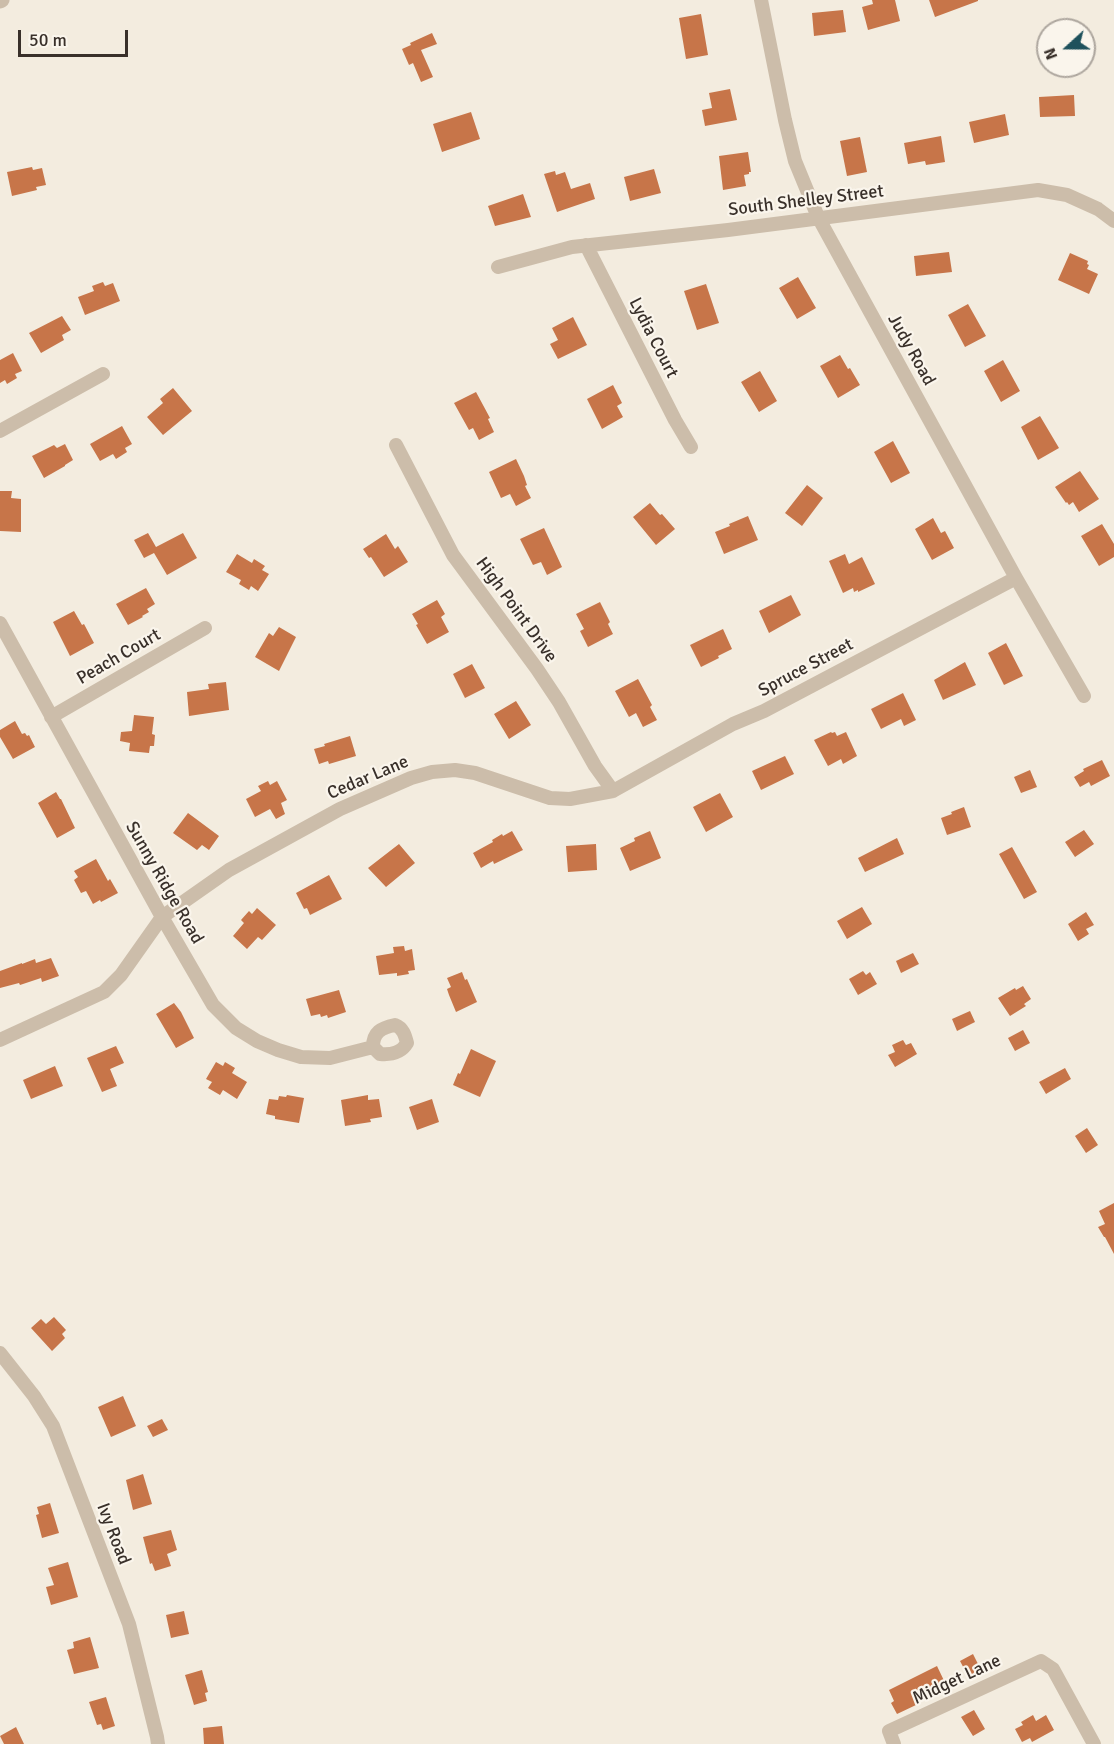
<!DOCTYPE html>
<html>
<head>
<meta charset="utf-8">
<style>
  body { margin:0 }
  #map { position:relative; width:1114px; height:1744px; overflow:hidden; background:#f3ecdf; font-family:Signika,sans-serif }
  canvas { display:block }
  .north { position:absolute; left:1036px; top:18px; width:60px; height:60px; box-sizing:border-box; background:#faf5ec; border:2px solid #ada69e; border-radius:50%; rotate:249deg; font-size:16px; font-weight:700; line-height:24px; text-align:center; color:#39302a }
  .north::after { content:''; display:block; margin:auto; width:21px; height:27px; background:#1e515c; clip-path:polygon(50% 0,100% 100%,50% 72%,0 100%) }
  .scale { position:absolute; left:18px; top:30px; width:110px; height:27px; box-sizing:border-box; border:3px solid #39302a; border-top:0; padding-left:8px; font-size:18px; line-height:21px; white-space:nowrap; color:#39302a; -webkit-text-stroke:4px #faf5ec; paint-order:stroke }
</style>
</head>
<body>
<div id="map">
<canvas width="1114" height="1744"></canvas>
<div class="north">N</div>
<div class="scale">50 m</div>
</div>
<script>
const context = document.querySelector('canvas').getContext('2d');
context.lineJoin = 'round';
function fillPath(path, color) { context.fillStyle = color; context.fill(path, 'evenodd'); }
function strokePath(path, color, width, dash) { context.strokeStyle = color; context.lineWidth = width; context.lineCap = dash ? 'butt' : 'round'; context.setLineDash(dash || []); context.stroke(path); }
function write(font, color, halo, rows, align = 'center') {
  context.font = font + ' Signika,sans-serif'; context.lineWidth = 4.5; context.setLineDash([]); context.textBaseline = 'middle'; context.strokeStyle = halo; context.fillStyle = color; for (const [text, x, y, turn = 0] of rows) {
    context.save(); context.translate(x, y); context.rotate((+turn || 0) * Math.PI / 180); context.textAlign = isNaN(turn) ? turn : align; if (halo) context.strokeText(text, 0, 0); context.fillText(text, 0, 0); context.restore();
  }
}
const building = new Path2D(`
  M872,0H895L900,21L868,30L862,7L873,4Z
  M929,0H978V1L935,17Z
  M843,10L846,32L814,36L812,13Z
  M701,14L708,55L686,59L679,18Z
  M432,33L437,44L421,50L433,77L421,82L413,63L409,65L402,49L411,45L410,43Z
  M730,89L737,120L705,126L702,110L712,108L709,93Z
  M1074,95L1075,116L1040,117L1039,97Z
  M471,112L480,139L442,152L433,124Z
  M1005,114L1009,135L974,143L969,122Z
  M941,136L945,162L926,165L925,161L908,164L904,143Z
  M860,137L867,172L847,176L840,141Z
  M748,152L751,172H749V174L744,175L746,186L723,190L719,156Z
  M32,167L33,170L42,168L46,185L36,187L37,190L12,196L7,172Z
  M654,169L661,193L630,201L624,177Z
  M555,171L556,175L565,172L571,189L590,183L595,199L557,212L544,174Z
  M523,194L531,217L495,226L488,206Z
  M949,252L952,272L916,276L914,256Z
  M1070,253L1088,261L1087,264L1089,265L1087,269L1098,274L1089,294L1058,280Z
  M798,277L816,308L797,319L779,288Z
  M103,282L105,286L113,283L120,301L85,315L78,297L94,291L92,286Z
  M706,284L719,323L697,330L684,291Z
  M968,304L986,336L965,347L948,315Z
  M62,316L71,330L62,335L64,340L41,353L29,333Z
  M573,317L587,345L558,359L550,344L558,340L552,328Z
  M13,353L22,371L15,374L17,378L7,384L5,380L0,383V360Z
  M840,355L848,369L850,368L860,385L838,398L820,366Z
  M1003,360L1020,391L1001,402L984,371Z
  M760,371L777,401L759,412L741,382Z
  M613,385L622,403L617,406L623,417L602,429L587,399Z
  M173,388L192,411L163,435L147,417L163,403L160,399Z
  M476,392L490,418L488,419L494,432L479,440L473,428L469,430L454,403Z
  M1040,416L1059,448L1038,460L1021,427Z
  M122,426L132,444L125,448L127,452L116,459L113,454L100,461L90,444Z
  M893,441L910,473L891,483L874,452Z
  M65,444L73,460L65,465V466L44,478L32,456L54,445L57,448Z
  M516,459L524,476L527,485L525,486L531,498L516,506L510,494L501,498L489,472Z
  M1080,471L1099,499L1079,512L1073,502L1069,505L1067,502L1066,503L1055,487Z
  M807,485L823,498L802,526L785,513Z
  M0,491H12L11,498L21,499V532L0,531Z
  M650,503L660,515L662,514L675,529L656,545L633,517Z
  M748,516L758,540L724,554L715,532L730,526L729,524Z
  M933,518L941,533L945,531L954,548L932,560L915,529Z
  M1102,524L1114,544V557L1099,566L1081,536Z
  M544,528L562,567L547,575L541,562L533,565L520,539Z
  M148,533L156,547L183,533L197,558L167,575L154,553L144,558L134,540Z
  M386,534L395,549L398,546L408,562L384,577L371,557L369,558L363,549Z
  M237,554L252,563L254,559L265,566L262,570L269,574L258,591L251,586L249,590L239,584L241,580L226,572Z
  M845,554L849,564L862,557L875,584L858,592V590L854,592L853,588L843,593L829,561Z
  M146,588L155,604L147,609L149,612L142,616L143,617L128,625L116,604Z
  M791,595L801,615L769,633L759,611Z
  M437,600L445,614L441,617L449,632L427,644L416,625L418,624L412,614Z
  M600,602L610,622L608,624L613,634L588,647L580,631L584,629L576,614Z
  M74,611L82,625L84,624L94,643L70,656L53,622Z
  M279,627L296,637L279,671L255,657L269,633L273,636Z
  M723,629L732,649L718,656L719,658L701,667L690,645Z
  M1006,643L1023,676L1004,685L988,653Z
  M965,662L976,685L943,700L934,680Z
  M472,664L485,688L465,698L453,674Z
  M638,679L652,705L650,707L657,720L643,727L636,713L629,717L615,691Z
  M226,682L229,710L189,716L187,692L209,689L208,684Z
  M903,693L916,720L904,726L901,719L881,729L871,709Z
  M516,701L531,725L509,739L494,714Z
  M134,715L154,717L152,734L155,735L154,746H150L149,753L129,751L130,743L120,741L121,732L132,731Z
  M15,721L22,734L25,733L27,736L29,735L35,747L13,759L0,737V730Z
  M831,732L832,733L835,732L837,736L846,732L857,756L843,764L841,759L828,766L814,740Z
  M350,736L356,756L329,764L328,761L319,764L314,749L325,746L324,744Z
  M785,756L794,774L761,790L752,771Z
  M1102,760L1110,776L1091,786L1089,782L1080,787L1074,777L1084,771L1083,769Z
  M1030,770L1037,787L1021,793L1014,777Z
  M268,781L270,785L277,781L287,800L281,803L285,814L276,819L270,809L255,817L246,799L261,791L258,786Z
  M56,792L60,799H61L75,828L57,838L38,803Z
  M720,793L733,817L706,832L693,807Z
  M964,807L971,827L947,835L941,818L952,814L951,812Z
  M188,813L219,836L209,850L202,845L197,850L173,833Z
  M1084,830L1094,844L1075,857L1065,842Z
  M512,831L523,850L494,864L493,861L481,868L473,853L493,842L492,840L502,834L503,836Z
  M650,831L661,858L630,871L620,848L635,841L634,838Z
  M897,838L904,854L865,872L858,858Z
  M399,844L415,863L386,887L368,868Z
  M596,844L597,870L568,872L566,846Z
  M1012,847L1037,892L1024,899L999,854Z
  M96,859L108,881L110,879L118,893L101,902L100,900L93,904L86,891L81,893L74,880L78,877L74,871Z
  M329,875L342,899L310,915L307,908L304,909L296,893Z
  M862,907L872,924L847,939L837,921Z
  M257,908L276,925L262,940L258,937L247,949L233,936L244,923L241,920L249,911L252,914Z
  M1086,912L1094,925L1086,929L1089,934L1078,941L1068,924Z
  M404,946L405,951L412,949L415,970L408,971L409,974L397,976V973L379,975L376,956L394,953L393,947Z
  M913,953L919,964L901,973L896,961Z
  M51,958L59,976L42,982L41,978L20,985L19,983L0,988V971L22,963V964L35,959L36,963Z
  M863,971L866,975L870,972L877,984L858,995L849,979Z
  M462,972L465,980L467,979L477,1002L456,1012L449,995L447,989L451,987L447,978Z
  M1023,986L1031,999L1024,1004L1026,1006L1010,1016L998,998L1015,988L1016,990Z
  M339,990L346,1012L328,1018L327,1015L321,1017L320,1014L311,1016L306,999Z
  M174,1003L181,1012L194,1038L176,1048L156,1014Z
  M970,1011L975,1022L957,1031L952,1019Z
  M1023,1030L1030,1043L1015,1051L1008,1038Z
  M903,1040L906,1045L911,1043L917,1054L895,1067L888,1055L895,1052L892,1045Z
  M116,1046L124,1063L110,1069L117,1086L102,1092L87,1058Z
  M471,1049L496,1061L480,1097L453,1085L458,1073L460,1074Z
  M216,1062L223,1066L225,1062L235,1068L232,1073L247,1082L237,1099L223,1090L220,1095L208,1088L212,1082L206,1079Z
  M55,1066L63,1086L31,1099L23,1080Z
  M1065,1068L1071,1079L1046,1094L1039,1082Z
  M287,1095L304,1098L299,1123L275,1119V1116L266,1114L269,1099L278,1100L279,1096L286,1097Z
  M368,1095V1100L379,1099L382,1117L370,1119L371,1122L345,1126L341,1100Z
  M432,1099L439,1122L417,1130L409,1107Z
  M1087,1128L1098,1145L1086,1153L1075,1136Z
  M1114,1203V1254L1105,1237H1104L1098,1227L1105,1224L1099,1211Z
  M54,1317L66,1330L62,1334L65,1338L52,1351L31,1328L41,1319L46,1324Z
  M123,1396L136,1426L111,1437L98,1407Z
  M162,1419L168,1430L153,1437L147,1426Z
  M143,1474L152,1504L133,1510L126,1480Z
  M50,1503L59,1533L42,1538L36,1515L39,1514L37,1507Z
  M171,1530L177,1550L167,1554L171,1566L155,1571L152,1563L150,1564L143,1537Z
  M68,1562L78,1597L51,1605L46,1587L54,1585L48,1568Z
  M184,1611L189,1634L171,1638L166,1615Z
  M90,1637L99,1668L74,1674L67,1650L74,1648L73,1642Z
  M973,1654L982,1672L969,1678L960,1661Z
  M937,1666L948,1689L915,1703L916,1705L897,1714L891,1703L894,1701L889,1690Z
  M202,1670L208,1692L205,1693L207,1701L194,1705L185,1675Z
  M106,1697L115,1726L103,1730L101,1724L97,1725L89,1702Z
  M974,1710L985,1729L973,1736L961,1717Z
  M1033,1715L1036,1721L1046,1715L1054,1730L1032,1742L1030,1738L1022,1742L1015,1729L1023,1725L1021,1722Z
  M222,1726L224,1744H204L203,1728Z
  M16,1727L24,1744H4L0,1736Z`);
const minor = new Path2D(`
  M761,0L785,120L795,161L818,217L1016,578L1084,696
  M586,245L675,420L691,447
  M498,267L572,247L728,230L1038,190L1067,195L1098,209L1114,221
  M0,431L103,374
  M396,445L453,555L537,669L559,702L595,766L613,791
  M0,623L162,917L213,1005L236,1028L257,1041L278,1050L301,1057L330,1058L373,1047
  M51,717L205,628
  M395,1025C403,1028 405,1035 407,1043C401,1053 392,1055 380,1054L373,1047C373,1032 381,1028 395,1025Z
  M0,1040L104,992L121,975L162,917L229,870L340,809L411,778L432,772L455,770L475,773L550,798L570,799L613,791L733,724L764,711L1016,578
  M0,1353L34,1396L53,1426L129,1624L157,1737L158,1744
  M894,1744L889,1731L1041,1661L1053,1669L1094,1744`);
const tertiary = new Path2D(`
  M0,1L2,0`);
const streetNames = [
  ["South Shelley Street",806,201,-7],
  ["Lydia Court",653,338,63],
  ["Judy Road",911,350,61],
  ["High Point Drive",516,610,54],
  ["Peach Court",119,657,-30],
  ["Spruce Street",806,668,-28],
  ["Cedar Lane",368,778,-23],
  ["Sunny Ridge Road",164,883,60],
  ["Ivy Road",113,1534,69],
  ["Midget Lane",957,1680,-25]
];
fillPath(building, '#c77549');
strokePath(minor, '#ccbdaa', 14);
strokePath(tertiary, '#ccbdaa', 15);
write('18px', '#39302a', '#faf5ec', streetNames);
</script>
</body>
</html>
